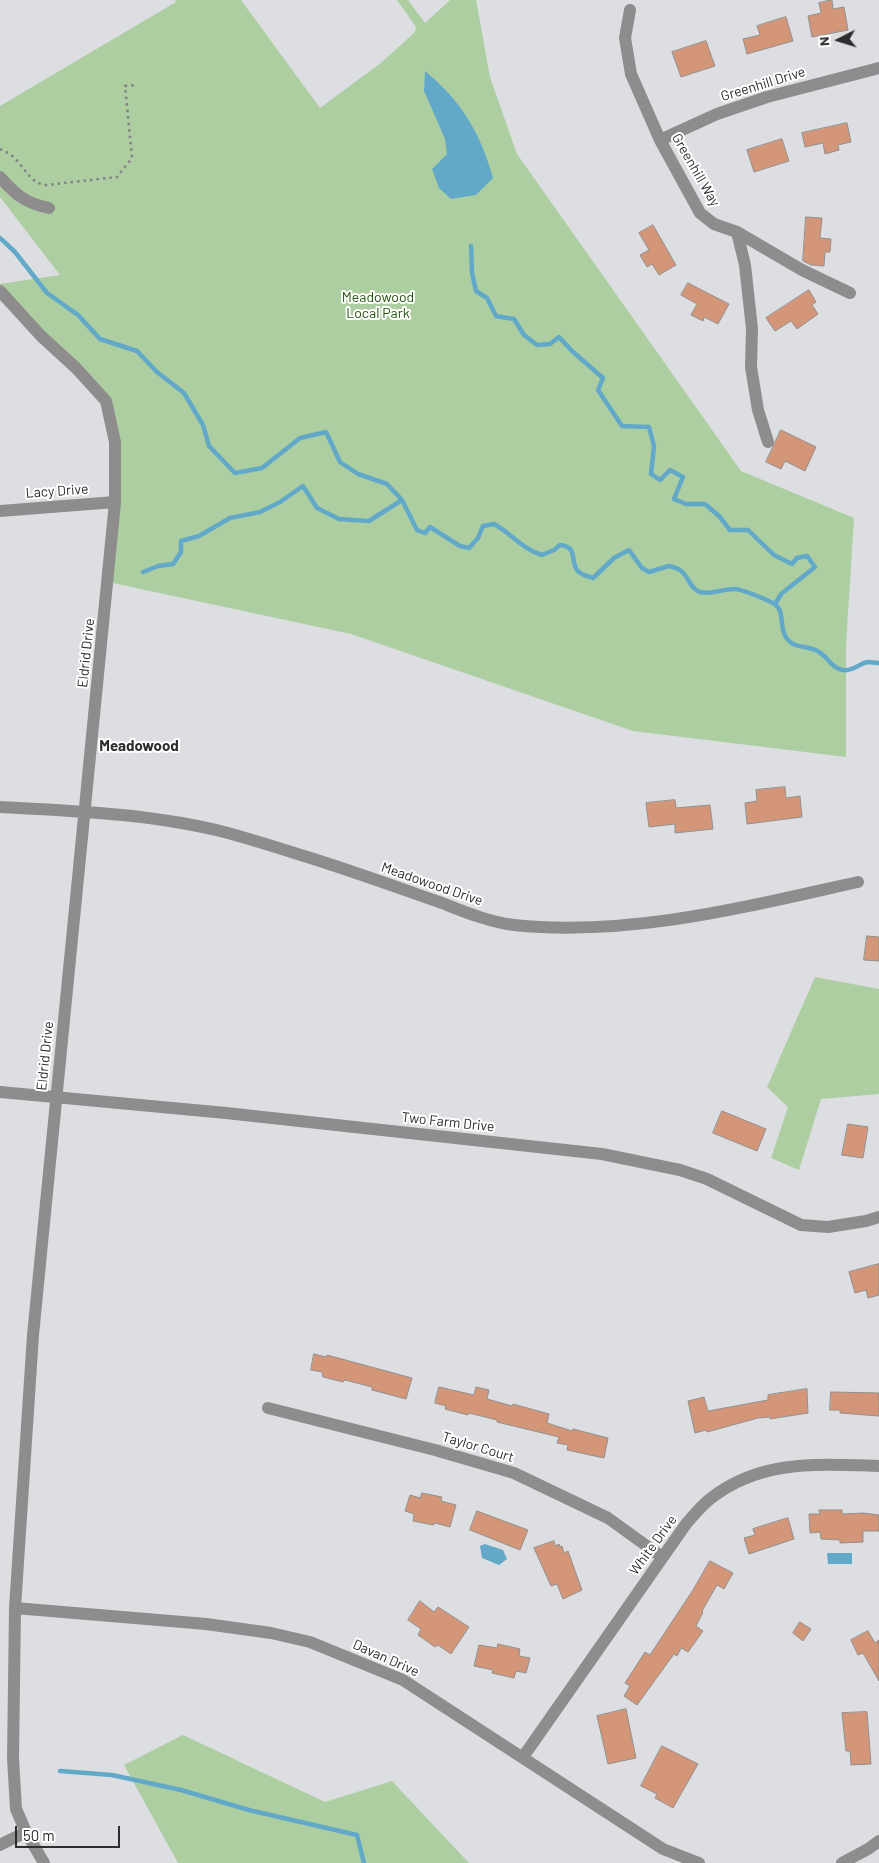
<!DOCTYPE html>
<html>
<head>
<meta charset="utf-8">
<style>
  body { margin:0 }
  #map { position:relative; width:879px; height:1863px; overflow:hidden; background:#dddee2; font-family:Barlow,sans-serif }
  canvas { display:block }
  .north { position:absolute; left:814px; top:15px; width:50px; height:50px; -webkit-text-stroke:4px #fff; paint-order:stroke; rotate:265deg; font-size:14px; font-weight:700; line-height:20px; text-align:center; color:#2d2d2e }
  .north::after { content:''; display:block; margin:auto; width:18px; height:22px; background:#2d2d2e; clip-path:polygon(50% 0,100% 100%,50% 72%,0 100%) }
  .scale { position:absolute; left:15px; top:1826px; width:105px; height:22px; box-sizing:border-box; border:2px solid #2d2d2e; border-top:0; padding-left:6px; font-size:15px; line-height:18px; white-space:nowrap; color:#2d2d2e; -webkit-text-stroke:4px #fff; paint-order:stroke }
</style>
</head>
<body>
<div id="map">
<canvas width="879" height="1863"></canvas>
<div class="north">N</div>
<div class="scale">50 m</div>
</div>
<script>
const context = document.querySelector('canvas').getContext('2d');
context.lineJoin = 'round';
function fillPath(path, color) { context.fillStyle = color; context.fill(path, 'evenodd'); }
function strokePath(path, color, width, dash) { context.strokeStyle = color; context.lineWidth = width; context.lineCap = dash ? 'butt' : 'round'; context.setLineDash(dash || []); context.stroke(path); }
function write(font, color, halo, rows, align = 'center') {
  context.font = font + ' Barlow,sans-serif'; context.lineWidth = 4; context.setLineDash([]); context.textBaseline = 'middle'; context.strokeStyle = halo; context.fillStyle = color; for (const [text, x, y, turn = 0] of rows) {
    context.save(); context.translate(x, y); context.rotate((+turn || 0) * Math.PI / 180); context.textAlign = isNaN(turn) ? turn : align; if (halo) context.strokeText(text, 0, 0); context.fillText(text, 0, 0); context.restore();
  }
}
const green = new Path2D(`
  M175,0H241L320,108L382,62L415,32L416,27L397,0H408L425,23L450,0H476L490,77L517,154L741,471L854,518L846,645V757L633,731L351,634L108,582L115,502L106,401L0,291V284L60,275L0,197V106L176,2Z
  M815,977L879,989V1094L821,1099L799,1170L771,1158L788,1107L767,1087Z
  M183,1735L325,1802L392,1781L469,1863H178L124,1765Z`);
const water = new Path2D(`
  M425,71C462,102 480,132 493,178L476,195L451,199L439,188L432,169L447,154L445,139L424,91Z
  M485,1544L503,1550L507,1559L499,1565L482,1558L480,1546Z
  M827,1553H852V1564H828Z`);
const stream = new Path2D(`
  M0,238L15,252L47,293L78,315L100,339L137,351L157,372L184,393L203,425L209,446L235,473L262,468L300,438L326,432L340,462L358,474L387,484L402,500L417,530L425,533L430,527L460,546L469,548L478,538L483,526L494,524C512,534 522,549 542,555L554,550L560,545C578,547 570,560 577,570C580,575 588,576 593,578L614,558L629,550L642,568L649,572L669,566C673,567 677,568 680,570C689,576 689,588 700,592C711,595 722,589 734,589C742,589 765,599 773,603C783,608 781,621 783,630C789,652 806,643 819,652C828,657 831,668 843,670C853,672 859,663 868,662C871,662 876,663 879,663
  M471,246L472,273L476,291L487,298L496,316L514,319L524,335L537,345L550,344L559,337L572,351L603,378L598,390L622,426L649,427L654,446L651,474L660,480L670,470L683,477L674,499L686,504H705L719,516L730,530H748L774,555L792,564L797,558L807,556L815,567L781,594L775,604
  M143,572L158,566L173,564L181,552V541L199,536L230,518L260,512L280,502L303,486L317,508L339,519L369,521L402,500
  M60,1771L112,1775L181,1790L249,1810L357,1835L364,1863`);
const building = new Path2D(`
  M832,0L833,9L844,7L848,30L812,37L808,16L821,13L819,3Z
  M786,17L793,41L747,54L743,39L760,35L757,26Z
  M706,41L715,66L681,77L672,52Z
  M847,123L851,142L838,145L839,150L825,154L823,143L805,147L802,133Z
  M782,139L789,161L754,172L747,150Z
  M806,217L822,218L820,238L831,239L830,252H825L824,266L811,265L803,261Z
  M653,225L676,265L659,275L652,264L647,267L640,255L649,250L639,233Z
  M688,283L729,304L718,324L704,317L703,321L691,315L697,304L681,295Z
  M809,290L816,302L812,305L818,314L797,329L791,321L775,331L766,318Z
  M781,430L816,447L805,471L785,461L781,469L766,462Z
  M785,787L786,798L800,796L802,817L747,824L745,803L757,801L756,790Z
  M675,800L676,808L710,805L713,829L675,833V824L649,827L646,803Z
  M867,936L879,937V961L864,960Z
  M722,1111L766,1129L757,1151L713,1133Z
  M848,1124L868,1127L863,1158L842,1155Z
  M879,1264V1295L868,1298L866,1290L855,1293L849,1272Z
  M314,1354L326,1357L327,1355L412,1378L406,1399L372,1390V1387L345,1380L343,1382L323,1377L322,1372L311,1370Z
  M439,1387L474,1395L476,1387L489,1390L487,1399L512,1406L513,1404L549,1414L547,1423L572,1431L573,1429L608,1438L604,1458L567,1450L568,1445L557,1443L559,1437L497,1422V1420L469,1413L468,1415L445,1409L446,1406L435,1403Z
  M807,1389L808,1413L770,1419V1417L758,1418L707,1432L706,1430L695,1433L688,1401L704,1397L708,1411L768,1400V1395Z
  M831,1392L879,1393V1416L840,1413V1410H830Z
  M422,1493L442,1497L441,1501L456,1505L450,1527L435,1523L433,1525L413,1521L414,1514L405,1511L410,1495L420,1498Z
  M819,1510H842V1514L863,1513L879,1515V1531H863V1542L840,1543V1540L821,1539L820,1532L810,1533L809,1514H820Z
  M477,1511L528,1530L520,1550L470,1530Z
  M788,1518L794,1539L749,1554L744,1538L755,1535L753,1529Z
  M554,1541L555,1546L559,1544L560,1547L562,1546L564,1553L568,1551L582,1590L563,1599L557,1584L551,1586L534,1548Z
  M710,1561L733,1573L724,1589L717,1585L702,1611L703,1612L696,1626L703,1631L688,1652L681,1648L677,1656L674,1654L637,1705L624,1696L630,1686L625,1683L645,1652L650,1655L693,1590Z
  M420,1601L434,1612L438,1607L469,1627L451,1654L438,1645L435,1647L418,1635L421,1629L408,1620Z
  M800,1622L811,1629L803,1641L793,1633Z
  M868,1631L875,1643L879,1640V1681L863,1653L858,1655L851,1640Z
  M498,1644L520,1649L519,1656L530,1658L526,1673L516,1671L514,1678L492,1673L493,1670L474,1666L479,1645L497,1648Z
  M626,1709L636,1758L608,1764L597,1716Z
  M867,1712L871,1764L851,1765L850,1751H846L842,1713Z
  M662,1746L698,1764L673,1808L655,1798L657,1794L641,1786Z`);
const path = new Path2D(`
  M0,149C3,151 8,152 11,155C24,165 29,184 47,185L117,177L132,158L125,86L137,85`);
const minor = new Path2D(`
  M630,10L625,38L631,74L660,140L700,213L714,224L737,232L802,270L850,293
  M660,140L717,114L767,97L879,68
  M0,177C16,195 25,203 49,208
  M737,232L745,265L752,329L751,367L758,410L768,442
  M0,291L41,336L76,368L106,401L115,442V502L33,1335L15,1608L13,1758L16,1809L26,1832L44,1863
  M0,511L115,502
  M0,807C76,811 154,814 228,833C253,840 279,848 304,856C350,870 396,887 442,903C465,912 489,922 514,925C630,937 745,907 858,882
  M0,1092L226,1113L602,1154L680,1170L707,1179L801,1225L828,1227L866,1221L879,1217
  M268,1408L435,1450L514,1473L608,1518L662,1557
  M15,1608L206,1624L271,1633L310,1642L403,1680L663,1849L699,1863
  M523,1757L686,1524C693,1516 701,1506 710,1499C760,1459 819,1464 879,1466
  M0,1845L26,1832
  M842,1863L868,1849L879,1841`);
const streetNames = [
  ["Greenhill Drive",763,84,-17],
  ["Greenhill Way",696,170,60],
  ["Lacy Drive",57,491,-4],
  ["Eldrid Drive",86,653,-84],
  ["Meadowood Drive",432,884,19],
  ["Eldrid Drive",45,1056,-84],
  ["Two Farm Drive",448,1122,6],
  ["Taylor Court",478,1447,17],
  ["White Drive",653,1545,-54],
  ["Davan Drive",386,1658,24]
];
const parkNames = [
  ["Meadowood",378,297],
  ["Local Park",378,313]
];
const neighbourhoodNames = [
  ["Meadowood",139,746]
];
fillPath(green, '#accea1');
fillPath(water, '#62a9c9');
strokePath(stream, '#62a9c9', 4.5);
fillPath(building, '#d49679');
strokePath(building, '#938f8d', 1);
strokePath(path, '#828285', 2.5, [2.5, 4]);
strokePath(minor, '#8e8c8c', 12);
write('14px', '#2d2d2e', '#fff', streetNames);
write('14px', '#22550c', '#fff', parkNames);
write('bold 15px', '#2d2d2e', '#fff', neighbourhoodNames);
</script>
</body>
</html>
